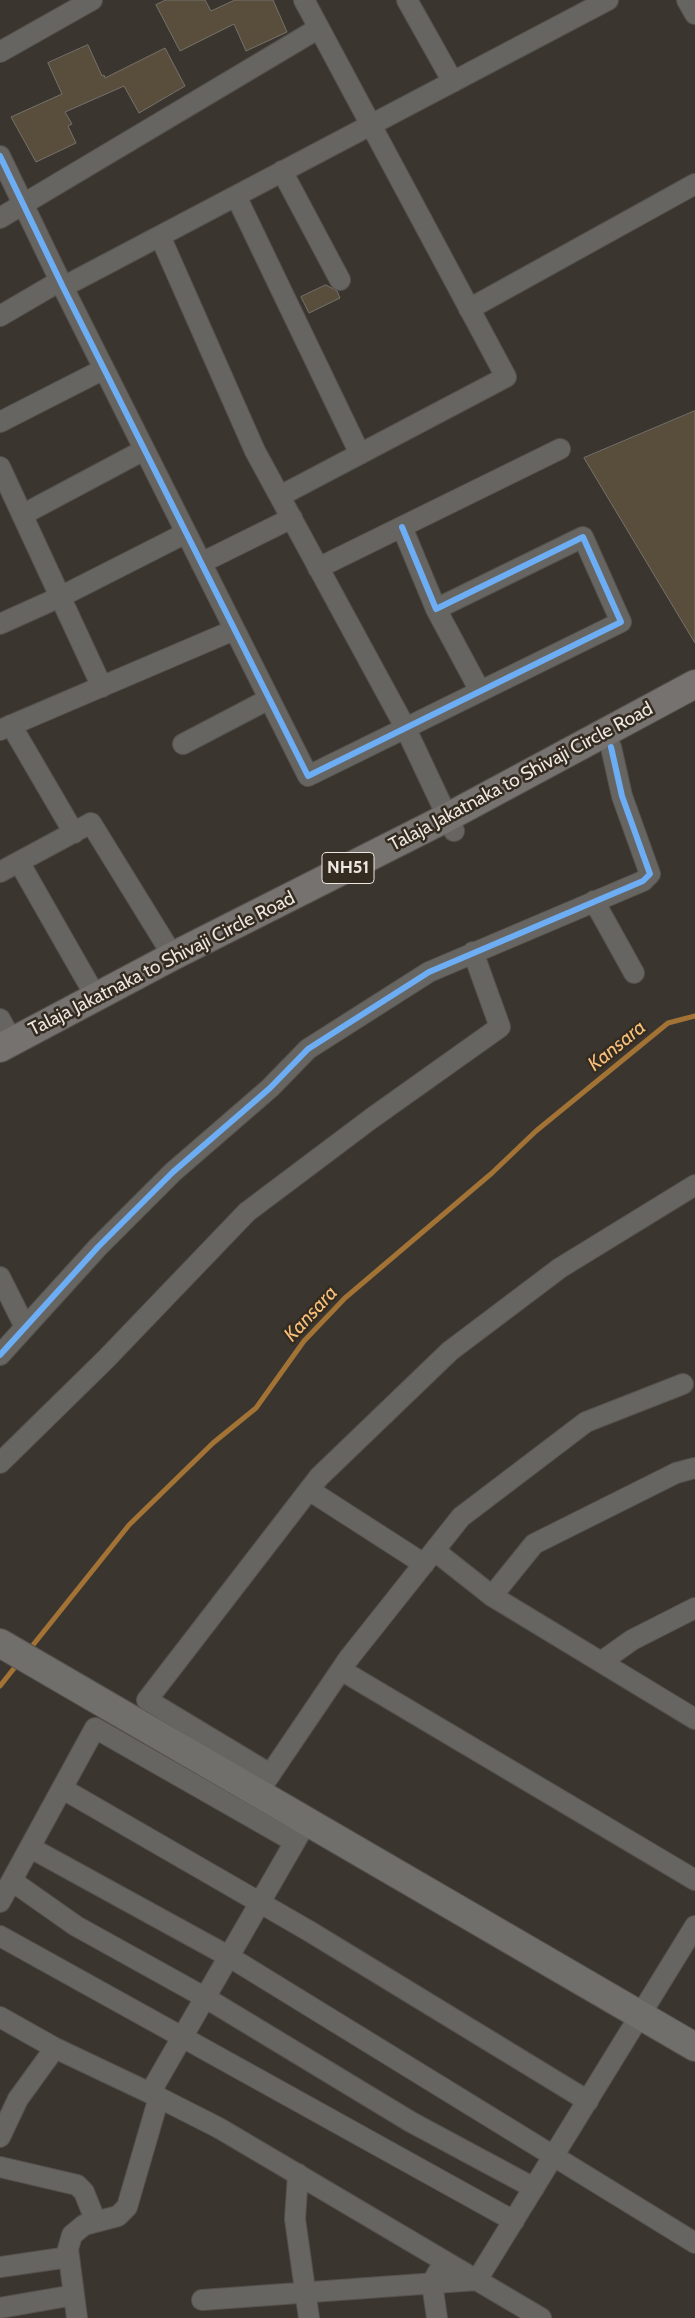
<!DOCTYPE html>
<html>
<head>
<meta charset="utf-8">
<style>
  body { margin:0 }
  canvas { display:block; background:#3a352f }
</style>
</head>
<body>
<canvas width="695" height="2318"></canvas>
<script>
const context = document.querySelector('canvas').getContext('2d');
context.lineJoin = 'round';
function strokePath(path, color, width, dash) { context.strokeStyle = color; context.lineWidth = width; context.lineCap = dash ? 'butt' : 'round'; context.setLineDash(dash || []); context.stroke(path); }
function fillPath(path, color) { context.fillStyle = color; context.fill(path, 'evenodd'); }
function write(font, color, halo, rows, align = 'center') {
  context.font = font + ' Cabin,sans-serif'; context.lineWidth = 5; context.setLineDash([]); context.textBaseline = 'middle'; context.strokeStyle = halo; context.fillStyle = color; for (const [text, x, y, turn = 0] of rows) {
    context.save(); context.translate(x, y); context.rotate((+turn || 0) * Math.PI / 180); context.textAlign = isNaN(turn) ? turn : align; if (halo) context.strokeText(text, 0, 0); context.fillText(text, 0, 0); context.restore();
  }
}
const stream = new Path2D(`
  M29,1650L129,1525L213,1443L256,1408L304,1341L345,1298L492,1173L536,1131L668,1023L695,1016
  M0,1686L19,1662`);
const building = new Path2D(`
  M166,0H205L211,11L235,0H273L287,32L246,51L234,24L180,51L156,5Z
  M88,45L102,76L104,75L105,78L165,48L185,86L139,113L124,86L65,112L72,124L68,126L76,143L36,162L11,117L62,94L48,63Z
  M326,285L337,291L340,298L309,313L301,297Z
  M695,411V643L584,458Z`);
const street = new Path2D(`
  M407,0L453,82
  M687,0L695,14
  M0,52L92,0
  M0,156L63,287L308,776L621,622L583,537L436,609L402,527
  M282,171L340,280
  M236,196L360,454
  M0,218L319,28
  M160,236L255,451L405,727L454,831
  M63,287L608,0
  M469,309L695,184
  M0,316L60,281
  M0,422L104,369
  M0,467L102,687
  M280,496L506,377L304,0
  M22,515L144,450
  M201,563L292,518
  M318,568L560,449
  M436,609L480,691
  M0,624L60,597L186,533
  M11,725L74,833
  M0,730L234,630
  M183,744L269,699
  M19,862L96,997
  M0,872L91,823L173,956
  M594,901L634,973
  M0,1019L12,1041
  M0,1277L25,1327
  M0,1355L98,1247L173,1172L270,1088L308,1049L429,972L643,881L650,874L622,796L611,747
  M0,1463L106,1359L247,1212L372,1118L500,1027L473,952
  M309,1490L424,1564
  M435,1551L492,1596L695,1719
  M492,1596L534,1544L676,1473L695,1468
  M601,1662L632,1640L695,1608
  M341,1670L695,1880
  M270,1774L147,1700L319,1477L450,1351L560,1268L695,1185
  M263,1785L349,1658L461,1517L586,1422L683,1384
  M63,1789L309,1931L588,2101
  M307,1821L150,2093L219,2128L541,2318
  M31,1848L228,1956L695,2243
  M12,1881L76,1926L206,1998L411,2122L534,2188
  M0,1902L95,1728L295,1842
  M0,1936L514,2221
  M0,2017L55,2048L150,2093
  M0,2137L18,2099L55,2048
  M0,2167L77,2185L84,2192L96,2222
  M298,2174L295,2219L309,2318
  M0,2267L69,2257
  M202,2300L477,2280L695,1926
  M0,2308L74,2295
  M77,2318L68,2249L72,2235L84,2225L118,2216L127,2207L159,2097
  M437,2318L432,2283L438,2272`);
const secondary = new Path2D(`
  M0,1643L695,2047`);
const highway = new Path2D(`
  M0,1048L173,956L448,817L695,684`);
const cycleway = new Path2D(`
  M0,156L63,287L308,776L621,622L583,537L436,609L402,527
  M0,1355L98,1247L173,1172L270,1088L308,1049L429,972L643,881L650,874L622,796L611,747`);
const shields = [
  [348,868,52]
];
const shieldNames = [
  ["NH51",348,868]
];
const streetNames = [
  ["Talaja Jakatnaka to Shivaji Circle Road",521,777,-28],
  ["Talaja Jakatnaka to Shivaji Circle Road",162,964,-27]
];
const waterNames = [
  ["Kansara",617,1046,-39],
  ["Kansara",311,1314,-47]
];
strokePath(stream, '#a27334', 5);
fillPath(building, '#594e3c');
strokePath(building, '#75716c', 1);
strokePath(street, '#56514c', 22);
strokePath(secondary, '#56514c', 30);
strokePath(highway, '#56514c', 30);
strokePath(street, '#666562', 20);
strokePath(secondary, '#706f6c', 28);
strokePath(highway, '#76726f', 28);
strokePath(cycleway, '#6dadf4', 6);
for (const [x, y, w] of shields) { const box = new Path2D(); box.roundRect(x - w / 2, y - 15.5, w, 31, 4); context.fillStyle = '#342b21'; context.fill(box); strokePath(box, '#ece7e0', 1); }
write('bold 18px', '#ece7e0', null, shieldNames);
write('19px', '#ece7e0', '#342b21', streetNames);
write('italic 20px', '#f7bf79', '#342b21', waterNames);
</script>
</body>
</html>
